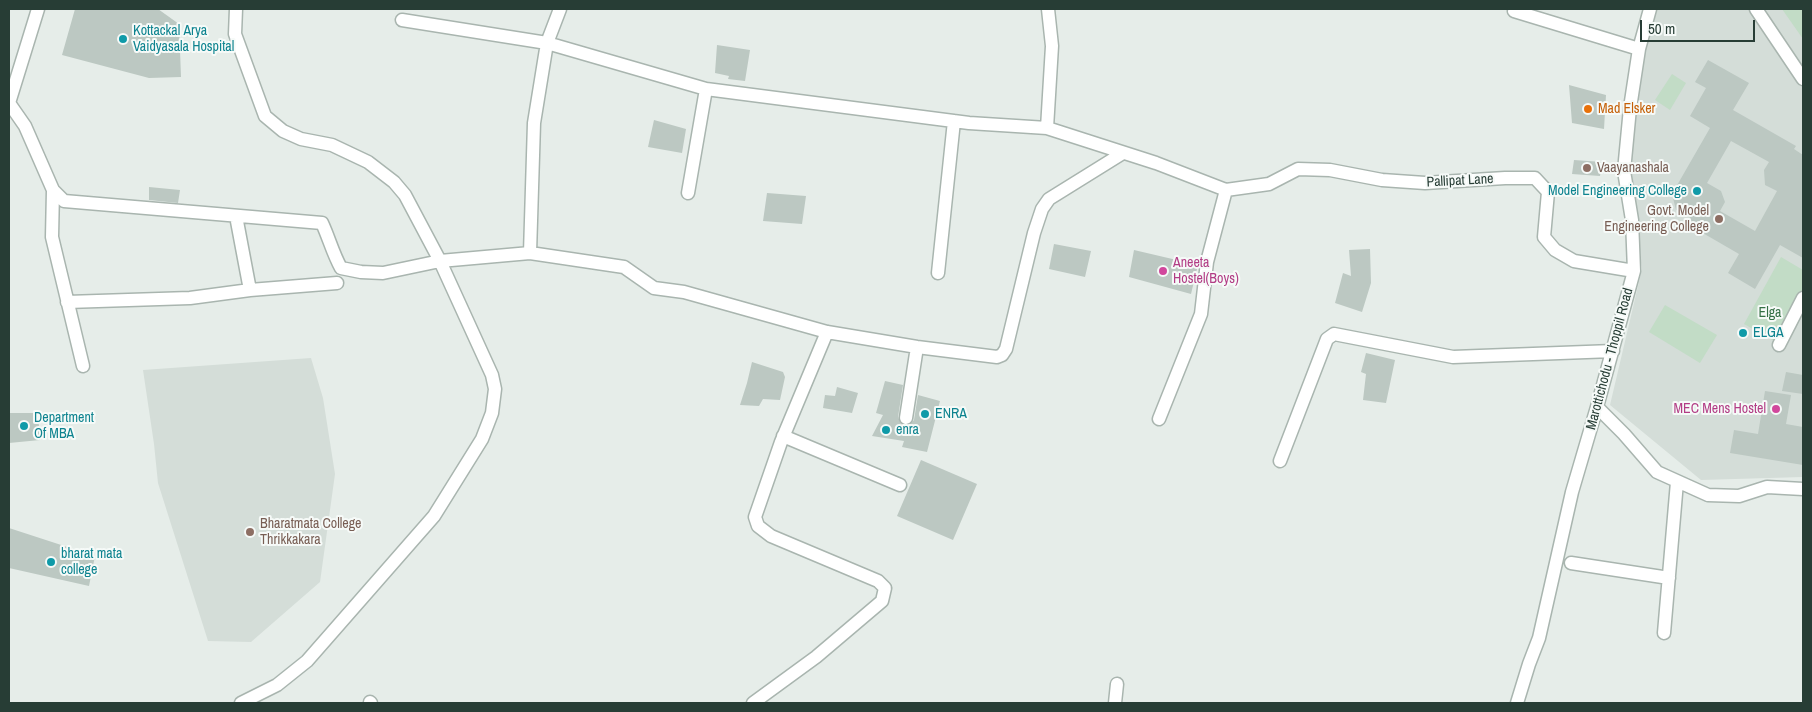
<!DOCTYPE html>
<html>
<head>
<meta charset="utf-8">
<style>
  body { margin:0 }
  #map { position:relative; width:1812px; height:712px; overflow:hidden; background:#e6ede9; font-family:"Archivo Narrow",sans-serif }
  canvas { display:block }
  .frame { position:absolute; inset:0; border:10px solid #273d35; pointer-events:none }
  .scale { position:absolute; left:1640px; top:20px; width:115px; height:22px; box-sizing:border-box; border:2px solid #273d35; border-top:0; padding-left:6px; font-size:15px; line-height:18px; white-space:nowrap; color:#273d35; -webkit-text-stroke:4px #f6faf8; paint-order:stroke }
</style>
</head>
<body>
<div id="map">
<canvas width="1812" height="712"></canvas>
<div class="frame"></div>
<div class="scale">50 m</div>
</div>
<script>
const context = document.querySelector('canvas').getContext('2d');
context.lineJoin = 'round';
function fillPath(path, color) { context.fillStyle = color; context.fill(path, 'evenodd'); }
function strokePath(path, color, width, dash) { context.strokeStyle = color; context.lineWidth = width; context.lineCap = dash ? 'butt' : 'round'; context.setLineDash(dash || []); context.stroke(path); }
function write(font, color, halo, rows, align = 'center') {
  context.font = font + ' "Archivo Narrow",sans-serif'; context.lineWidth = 4; context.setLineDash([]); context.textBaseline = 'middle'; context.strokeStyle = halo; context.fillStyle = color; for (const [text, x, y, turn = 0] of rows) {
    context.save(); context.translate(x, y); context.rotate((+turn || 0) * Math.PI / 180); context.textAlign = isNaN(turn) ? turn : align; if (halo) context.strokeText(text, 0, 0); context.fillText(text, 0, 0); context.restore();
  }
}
const built = new Path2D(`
  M1651,9H1803V477L1701,480L1610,405L1642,269L1626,169Z
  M311,358L323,398L335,474L320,582L251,642L208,641L158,483L154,444L143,370Z`);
const green = new Path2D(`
  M1782,9H1803V39Z
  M1672,74L1686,83L1670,110L1655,100Z
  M1781,257L1803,270V290L1776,342L1744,324Z
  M1665,305L1717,335L1700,363L1649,332Z`);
const building = new Path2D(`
  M75,9H158L179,24L181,77L149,78L62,55Z
  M717,45L750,50L745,81L728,79L729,76L715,73Z
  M1708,60L1749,83L1733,110L1796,146L1794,149L1803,155V258L1780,245L1755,289L1728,273L1739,254L1689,225L1690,215L1676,210L1672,194L1710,128L1690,116L1706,88L1695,82ZM1731,141L1769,162L1764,170L1765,185L1777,191L1755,231L1720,211L1725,202L1721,191L1707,183Z
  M1569,85L1606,95L1604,129L1572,123Z
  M654,120L686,129L682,153L648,147Z
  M1574,160L1602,162L1600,176L1572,174Z
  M149,187L180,190L178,203L149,200Z
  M767,193L806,196L802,224L763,221Z
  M1054,244L1091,251L1085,277L1049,269Z
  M1370,249L1371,283L1362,312L1335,303L1343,273L1351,276L1349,250Z
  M1134,250L1198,265L1191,294L1129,277Z
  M1366,353L1395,360L1386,403L1363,400L1366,374L1361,372Z
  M752,362L783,372L785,377L780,400L763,399L759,406L740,405L747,383Z
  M1786,372L1803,375V394L1782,391Z
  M885,381L903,385L898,417L901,424L904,426L909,425L914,420L918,395L940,401L927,452L902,447L904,441L872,436L883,415L876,413Z
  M837,387L858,393L852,413L823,408L825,395L835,396Z
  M1765,391L1791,395L1786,424L1803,427V465L1730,453L1734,430L1758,434Z
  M9,413H38L40,440L9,443Z
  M921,460L977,484L953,540L897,516Z
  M9,528L95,556L89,586L9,568Z`);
const street = new Path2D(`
  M38,9L9,103L25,126L53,190L64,201L322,223C329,238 333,254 341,268L361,272L383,273L440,261L530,253L624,267L654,288L684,292L827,332L917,347L997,357L1002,355L1006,349L1034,233L1042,209L1049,199L1123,153
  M236,9L235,34L265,116L283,131L301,139L332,145L368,162L394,182L405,195L440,261L492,375L495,389L492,413L482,439L434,516L307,661L277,685L241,703
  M1756,9L1803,79
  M1514,11L1639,49
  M402,20L547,43L706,89L969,123L1047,128L1156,163L1226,190L1269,184L1298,169L1330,170L1382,180L1425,183L1505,178H1535L1548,192L1544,237L1555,250L1574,261L1634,271
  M1047,128L1052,46L1048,9
  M53,190L52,237L83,366
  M688,193L706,89
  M236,216L250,290
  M530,253L534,123L547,43L560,9
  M938,273L954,121
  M67,302L190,298L250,290L337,283
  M1779,345L1803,298
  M1597,407L1624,434L1657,472L1708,495L1739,496L1767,487L1803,489
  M906,418L917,347
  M1159,419L1201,314L1207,262L1226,190
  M783,436L900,485
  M1280,461L1327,339L1334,334L1453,357L1613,351
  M1571,563L1669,578
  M1664,633L1677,482
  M370,702L371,703
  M753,703L816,657L882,601L885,588L878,581L771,536L758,526L755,517L781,442L827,332
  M1115,703L1117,684
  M1517,703L1529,664L1539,638L1572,492L1597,407L1634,271L1632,220L1624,171L1630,108L1639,49L1650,9`);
const markers = [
  [123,39,5,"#0f9aa8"],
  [1588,109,5,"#e8710a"],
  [1587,168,5,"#8d6e63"],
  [1697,191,5,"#0f9aa8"],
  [1719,219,5,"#8d6e63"],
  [1163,271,5,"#d1479c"],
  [1743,333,5,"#0f9aa8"],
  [1776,409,5,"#d1479c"],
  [925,414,5,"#0f9aa8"],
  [24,426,5,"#0f9aa8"],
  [886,430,5,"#0f9aa8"],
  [250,532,5,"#8d6e63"],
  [51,562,5,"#0f9aa8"]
];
const cultureNames = [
  ["Kottackal Arya",133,31],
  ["Vaidyasala Hospital",133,47],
  ["Model Engineering College",1687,191,"right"],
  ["ELGA",1753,333],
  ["ENRA",935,414],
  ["Department",34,418],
  ["Of MBA",34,434],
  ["enra",896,430],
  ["bharat mata",61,554],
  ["college",61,570]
];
const foodNames = [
  ["Mad Elsker",1598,109]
];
const educationNames = [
  ["Vaayanashala",1597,168],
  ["Govt. Model",1709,211,"right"],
  ["Engineering College",1709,227,"right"],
  ["Bharatmata College",260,524],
  ["Thrikkakara",260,540]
];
const streetNames = [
  ["Pallipat Lane",1460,181,-3],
  ["Marottichodu - Thoppil Road",1610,359,-75]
];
const hotelNames = [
  ["Aneeta",1173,263],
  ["Hostel(Boys)",1173,279],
  ["MEC Mens Hostel",1766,409,"right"]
];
const parkNames = [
  ["Elga",1770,313]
];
fillPath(built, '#d4ddd8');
fillPath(green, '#c2dcc6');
fillPath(building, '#bcc8c2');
strokePath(street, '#a9b5af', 15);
strokePath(street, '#fff', 12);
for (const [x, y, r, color] of markers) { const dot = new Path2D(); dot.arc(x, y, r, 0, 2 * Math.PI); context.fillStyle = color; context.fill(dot); strokePath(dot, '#f6faf8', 2); }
write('14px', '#0d838f', '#f6faf8', cultureNames, 'left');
write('14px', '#c56008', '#f6faf8', foodNames, 'left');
write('14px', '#785e54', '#f6faf8', educationNames, 'left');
write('14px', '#273d35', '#f6faf8', streetNames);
write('14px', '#b23c85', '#f6faf8', hotelNames, 'left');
write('14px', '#357045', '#f6faf8', parkNames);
</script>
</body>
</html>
